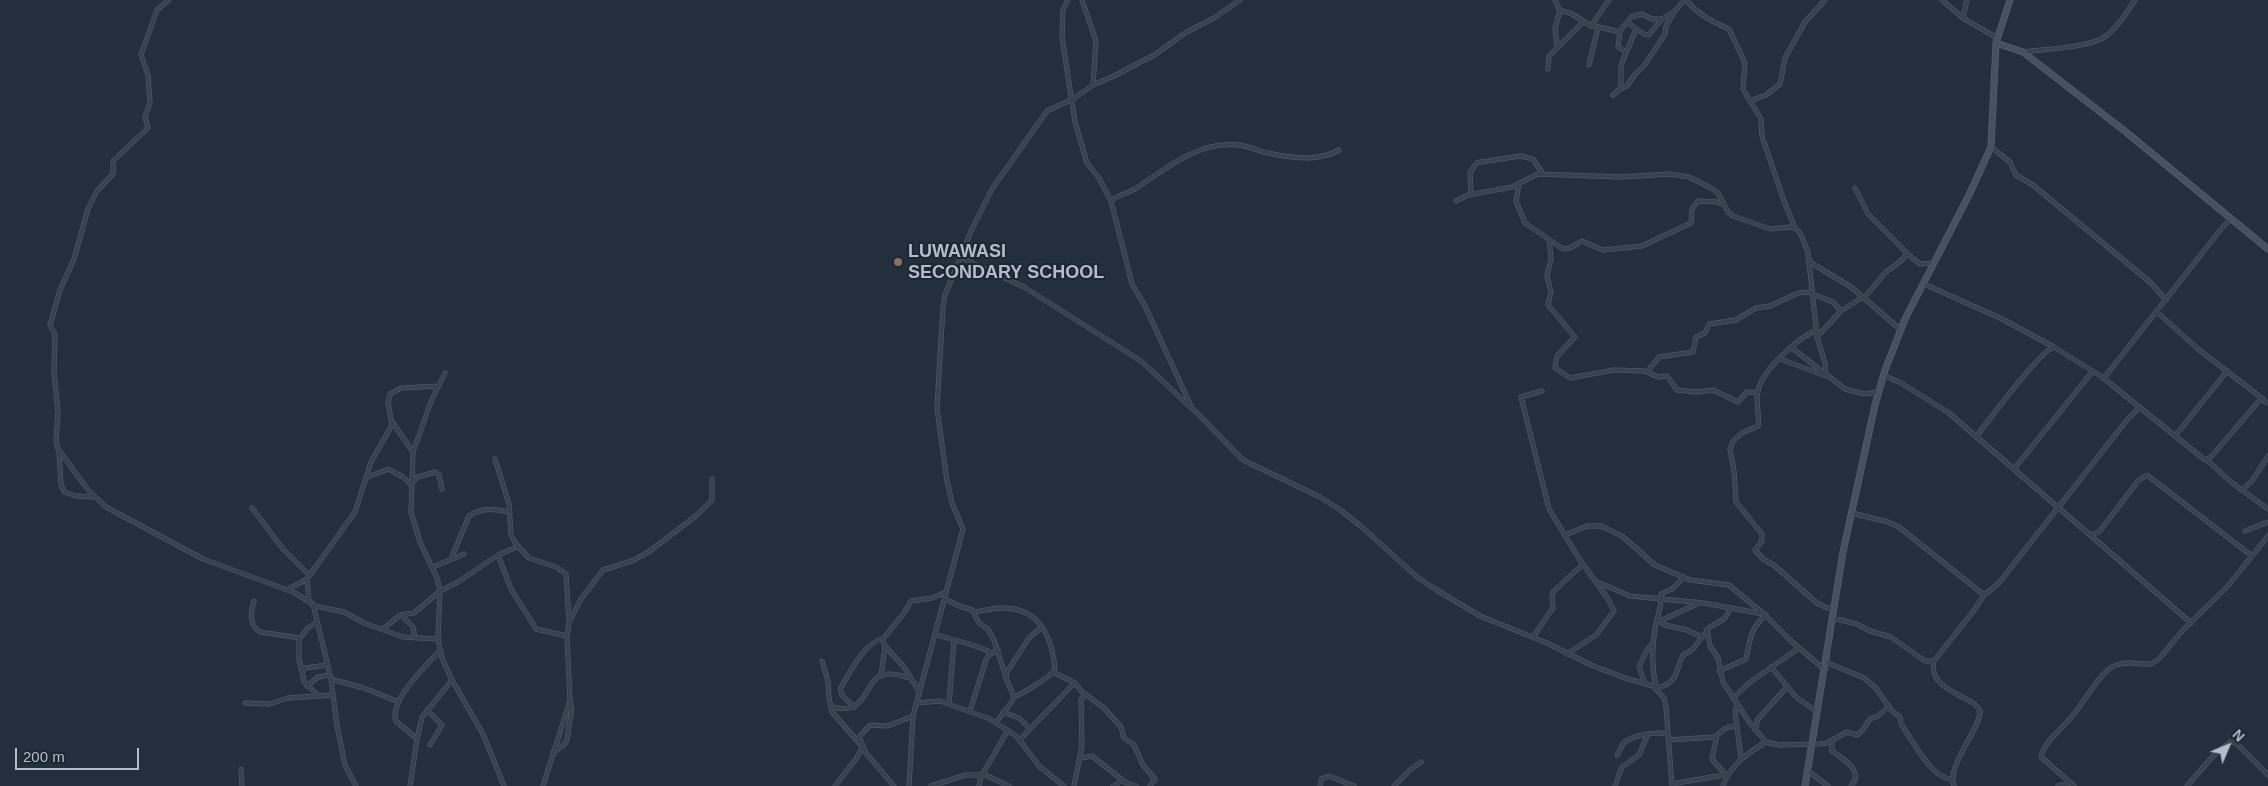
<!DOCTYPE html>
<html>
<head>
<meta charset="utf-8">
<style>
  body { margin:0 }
  #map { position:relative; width:2268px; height:786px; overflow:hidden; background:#242f3e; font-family:Arial,sans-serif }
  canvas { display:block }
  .north { position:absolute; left:2203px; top:721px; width:50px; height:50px; -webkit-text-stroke:4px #1d2633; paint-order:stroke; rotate:45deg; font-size:14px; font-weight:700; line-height:20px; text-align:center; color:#b4bcc9 }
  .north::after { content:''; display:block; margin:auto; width:18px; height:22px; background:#b4bcc9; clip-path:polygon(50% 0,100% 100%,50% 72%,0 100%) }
  .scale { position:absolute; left:15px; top:748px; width:124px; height:22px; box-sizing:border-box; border:2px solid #b4bcc9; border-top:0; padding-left:6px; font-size:15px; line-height:18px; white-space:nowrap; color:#b4bcc9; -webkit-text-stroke:4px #1d2633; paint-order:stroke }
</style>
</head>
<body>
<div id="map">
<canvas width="2268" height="786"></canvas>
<div class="north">N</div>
<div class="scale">200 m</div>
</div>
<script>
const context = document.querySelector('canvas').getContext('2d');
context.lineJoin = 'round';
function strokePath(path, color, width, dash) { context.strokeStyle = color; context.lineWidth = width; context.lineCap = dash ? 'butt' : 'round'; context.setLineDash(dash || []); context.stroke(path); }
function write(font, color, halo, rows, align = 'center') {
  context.font = font + ' Arial,sans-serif'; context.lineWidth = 4; context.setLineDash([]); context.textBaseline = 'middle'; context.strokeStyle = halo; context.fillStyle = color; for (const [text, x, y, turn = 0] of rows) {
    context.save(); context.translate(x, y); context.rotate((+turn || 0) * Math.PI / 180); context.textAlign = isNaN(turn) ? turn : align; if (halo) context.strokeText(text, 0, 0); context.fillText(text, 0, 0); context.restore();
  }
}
const street = new Path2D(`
  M169,0L157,10L141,55L148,75L150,103L145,117L148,128L113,161V174L97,191L88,209L74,259L60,290L50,325L55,335L54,373L58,412L56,441L58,449L88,490L106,507L203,559L293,592L313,604L331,679L337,726L345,765L356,786
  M1068,0L1063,10L1062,37L1075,122L1087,163L1099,178L1111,201
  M1082,0L1096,41L1093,85
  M1555,0L1560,11L1555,28L1557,46
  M1686,0C1699,15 1711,21 1729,29L1745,63L1743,89L1761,119L1762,136L1784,201L1795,228
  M1942,0L1963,18L1997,38
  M1559,10L1572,14L1590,25L1620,32
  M1963,18L1967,0
  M1627,22L1644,34L1649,35L1661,20L1675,11L1684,0
  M1591,26L1609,0
  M1626,52L1618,47L1620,31L1631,17L1642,14L1652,19H1662
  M2023,52C2044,49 2090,48 2106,36C2118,27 2127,12 2135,0
  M1589,65L1598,27
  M1548,69L1549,56L1583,22
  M1621,89V65L1636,29
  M1613,95L1620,89L1627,86L1635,74L1644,66L1665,34L1666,26L1675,11
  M1750,101L1766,95L1780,84L1785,58L1805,22L1825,0
  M1991,147L2010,162L2016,175L2033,185L2151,283L2166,300
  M1519,183L1516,201L1525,223L1563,249L1570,248L1582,241L1603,250L1642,246L1691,223L1692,209L1698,201L1717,202L1724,205
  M1855,188L1868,214L1910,256L1920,264L1934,263
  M1471,195L1470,172L1477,163L1481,162L1520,156L1533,159L1543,174
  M1456,201L1468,195L1512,187L1538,174L1621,177L1670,174L1689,177L1711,188L1718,193L1728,212L1733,216L1770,229L1790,227L1795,228L1800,233L1808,252L1817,337L1825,363L1826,375
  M1549,239L1551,258L1547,276L1551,292L1548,305L1575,337L1557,356L1555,368L1570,378L1614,370L1644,371L1658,377L1667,376L1677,390L1697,392L1713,390L1738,402L1747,392L1758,393
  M962,258L1024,287L1141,361L1199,415L1243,460L1320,497L1339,509L1362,527L1417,577L1435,589L1480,616L1547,643L1591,665L1625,678L1653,686L1664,698L1666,707L1672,786
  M1808,261L1851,287L1901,330
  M1924,284L2002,319L2054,347
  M1812,294L1833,302L1841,311
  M1864,298L1886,272L1902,260L1907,253
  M2157,312L2198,349L2263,399
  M1816,330C1796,340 1763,369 1758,391C1755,402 1760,415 1758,426L1742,433L1733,441L1730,449L1734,471L1736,502L1762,534V541L1755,550L1763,559L1775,566L1817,603L1827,608H1834
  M1817,337L1841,311L1863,297
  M1792,348L1845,389L1864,394L1879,392
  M1780,359L1826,376
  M1647,372L1659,357L1693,352L1696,337L1705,333L1709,324L1736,320L1756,308L1770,306L1798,293L1812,292
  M445,373L432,399L413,452L411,512L420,542L437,578L440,591L438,639L442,658L452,680L483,734L504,786
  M1883,375L1901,383L1949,413L2090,535L2099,532L2138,481L2147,475L2252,556
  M2104,378L2221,229L2231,219
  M1542,391L1521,397L1549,509L1578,557L1608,599L1614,611L1596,635L1567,654
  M1191,406L1145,306L1132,284L1111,201C1118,195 1128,193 1135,189C1167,168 1197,141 1239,145C1249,146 1258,151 1268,153C1291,158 1319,162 1339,150
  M393,423L413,452
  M2175,436L2227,371
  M1976,437C1988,421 2041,350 2054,347L2102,377L2205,460L2211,457L2258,402L2261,400L2268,403
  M59,453L61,484L64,492L76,496L94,497
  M495,459L509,504L511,535L515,543L529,558L556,567L566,574L569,623
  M2207,460L2231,482L2268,509
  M2014,469L2092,372
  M368,477L388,469L403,477L412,486
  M412,482L418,477L435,472L439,475L442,489
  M2242,490L2252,481L2268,456
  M252,508L283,549L309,575
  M1852,513L1888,522L1899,527L1984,595
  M2245,531L2268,522
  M1565,535L1587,526H1601L1622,536L1655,565L1690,580L1729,585L1764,614L1791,641L1825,670
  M2090,535L2191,623
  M498,555L511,589L536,629L567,636
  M451,559L469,516C481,507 496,509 510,512
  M433,567L464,554
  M1597,582L1630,596L1704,603L1763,614
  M287,590L307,579
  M945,599L959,606L972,610L979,623L988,629L994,640L1006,677
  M309,600L307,579L355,512L371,462L392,425L388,402L390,394L401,388L439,386
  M254,601C250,613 249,625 260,632L300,638L308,628L317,622
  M315,606L344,612L364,623L403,637L438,639
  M974,612C984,611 995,607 1005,608C1042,609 1054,642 1055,673
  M401,615L413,627L415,638
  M1832,618L1857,624L1870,631L1891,637L1925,661H1934
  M1657,619L1665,625L1687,630L1702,637
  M1660,621L1699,603
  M383,629L400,615L414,613L440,591L458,582L498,555L517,547
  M1707,629L1710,646L1718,658L1723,682L1750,723L1766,742L1779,745L1820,744L1827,743L1847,732L1857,735L1862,731L1870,719L1878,716L1889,706
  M935,634C954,641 974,643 992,653
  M1533,637L1553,608L1552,597L1553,592L1583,564
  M299,638V660L302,671
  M1827,659L1828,663L1864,678L1876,688L1891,710L1900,717L1901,724C1911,738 1932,780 1952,779
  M822,661L828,681L829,698L832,712L859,743
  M1771,667L1796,697L1817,712
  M1719,671L1746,659C1750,641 1750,628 1766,615
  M881,676L885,646
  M331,679L364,688L399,702
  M1645,684L1639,666L1647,650L1653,643
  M307,686L318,677L330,675
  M1656,687C1652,669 1652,647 1655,629C1657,616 1662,608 1661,594L1672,589L1684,577
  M1657,688C1679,683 1675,671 1683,655L1692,650L1710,627L1724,619L1731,608
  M919,691L904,667L885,646L882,640L904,613L911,601L932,598L946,592
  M319,696L304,682L302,671L305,668L327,665
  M1014,697C1024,693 1046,679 1053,672L1075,683L1081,691L1104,708L1121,727L1124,738L1134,745L1143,765L1155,779L1150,786
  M1733,698L1749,683L1799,648
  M245,703L270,704L288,698L333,695
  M916,703L940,701L990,719L1016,736L1040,767L1064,786
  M949,704L954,640
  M1737,704L1735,712L1741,758
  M831,707C872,717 862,676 887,674C895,673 904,677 911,678
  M854,707L842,695L840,689C851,671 862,645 883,638
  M427,710L442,725L430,745
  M970,711L986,660L989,655L998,650
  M1003,712L1019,718L1030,729
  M996,723C1001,713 1010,708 1014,697L1006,678L1007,672L1029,638L1042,627
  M1755,730L1758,719L1787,687
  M1717,735L1712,759L1725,774
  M417,739L422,717L452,680
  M1020,740C1037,720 1057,703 1074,683
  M1668,740L1715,737L1724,729L1737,725
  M1832,741V751C1843,759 1865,771 1851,786
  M553,752C572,743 566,737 570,721C571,713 573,709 570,701
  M1617,755C1619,752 1621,747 1623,744C1630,735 1657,731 1667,734
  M1081,758L1092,756L1125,782
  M241,769L242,786
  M1808,771L1828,786
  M983,774L1009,786
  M1672,784L1729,774
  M410,786L417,739L396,721C388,702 427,664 440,651
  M543,786L570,701L567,636L569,623L581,599L603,570L632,561L650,551L697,515L712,500V479
  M835,786L856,759L862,748
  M894,786L866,753L859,737L870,725L888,726L913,716
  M909,786L913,716L963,529L952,503L947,481L937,408L943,307L945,295L972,229L992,189L1047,111L1073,99L1093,85L1114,76L1156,54L1185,33L1214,18L1240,0
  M931,786L966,775H982
  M979,786L981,777L1008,730
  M1074,786L1082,746L1081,700L1085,694
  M1113,786L1121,781L1136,786
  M1320,786L1321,779L1329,776L1354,786
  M1394,786L1411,769L1421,762
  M1615,786L1622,767L1639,755L1648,734
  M1723,786C1730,765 1748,753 1766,742
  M1954,786C1946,766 1981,728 1980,711C1974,695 1927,692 1934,661L1975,609L1984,595L1998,584L2127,420L2139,408
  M2058,786L2071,783
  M2074,786L2041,757C2044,741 2064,727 2074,714C2085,701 2100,671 2116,665C2129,660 2138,665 2151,664L2159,659L2183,630L2227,587L2268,536
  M2187,786L2214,755L2230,742L2236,743L2268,775`);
const secondary = new Path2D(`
  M1996,43L2023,52L2126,132L2268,249
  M1805,786L1843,552L1875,405L1885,370L1905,319L1969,195L1991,147L1996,43L2010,0`);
const markers = [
  [898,262,5,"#8d6e63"]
];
const poiNames = [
  ["LUWAWASI",908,252],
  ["SECONDARY SCHOOL",908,273]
];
strokePath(street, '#565f6c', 5);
strokePath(secondary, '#565f6c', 7);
strokePath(street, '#38414e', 4);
strokePath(secondary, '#465061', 5.5);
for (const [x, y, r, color] of markers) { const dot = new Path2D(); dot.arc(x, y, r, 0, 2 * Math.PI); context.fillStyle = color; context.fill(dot); strokePath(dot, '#1d2633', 2); }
write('bold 18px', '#b4bcc9', '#1d2633', poiNames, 'left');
</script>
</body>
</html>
